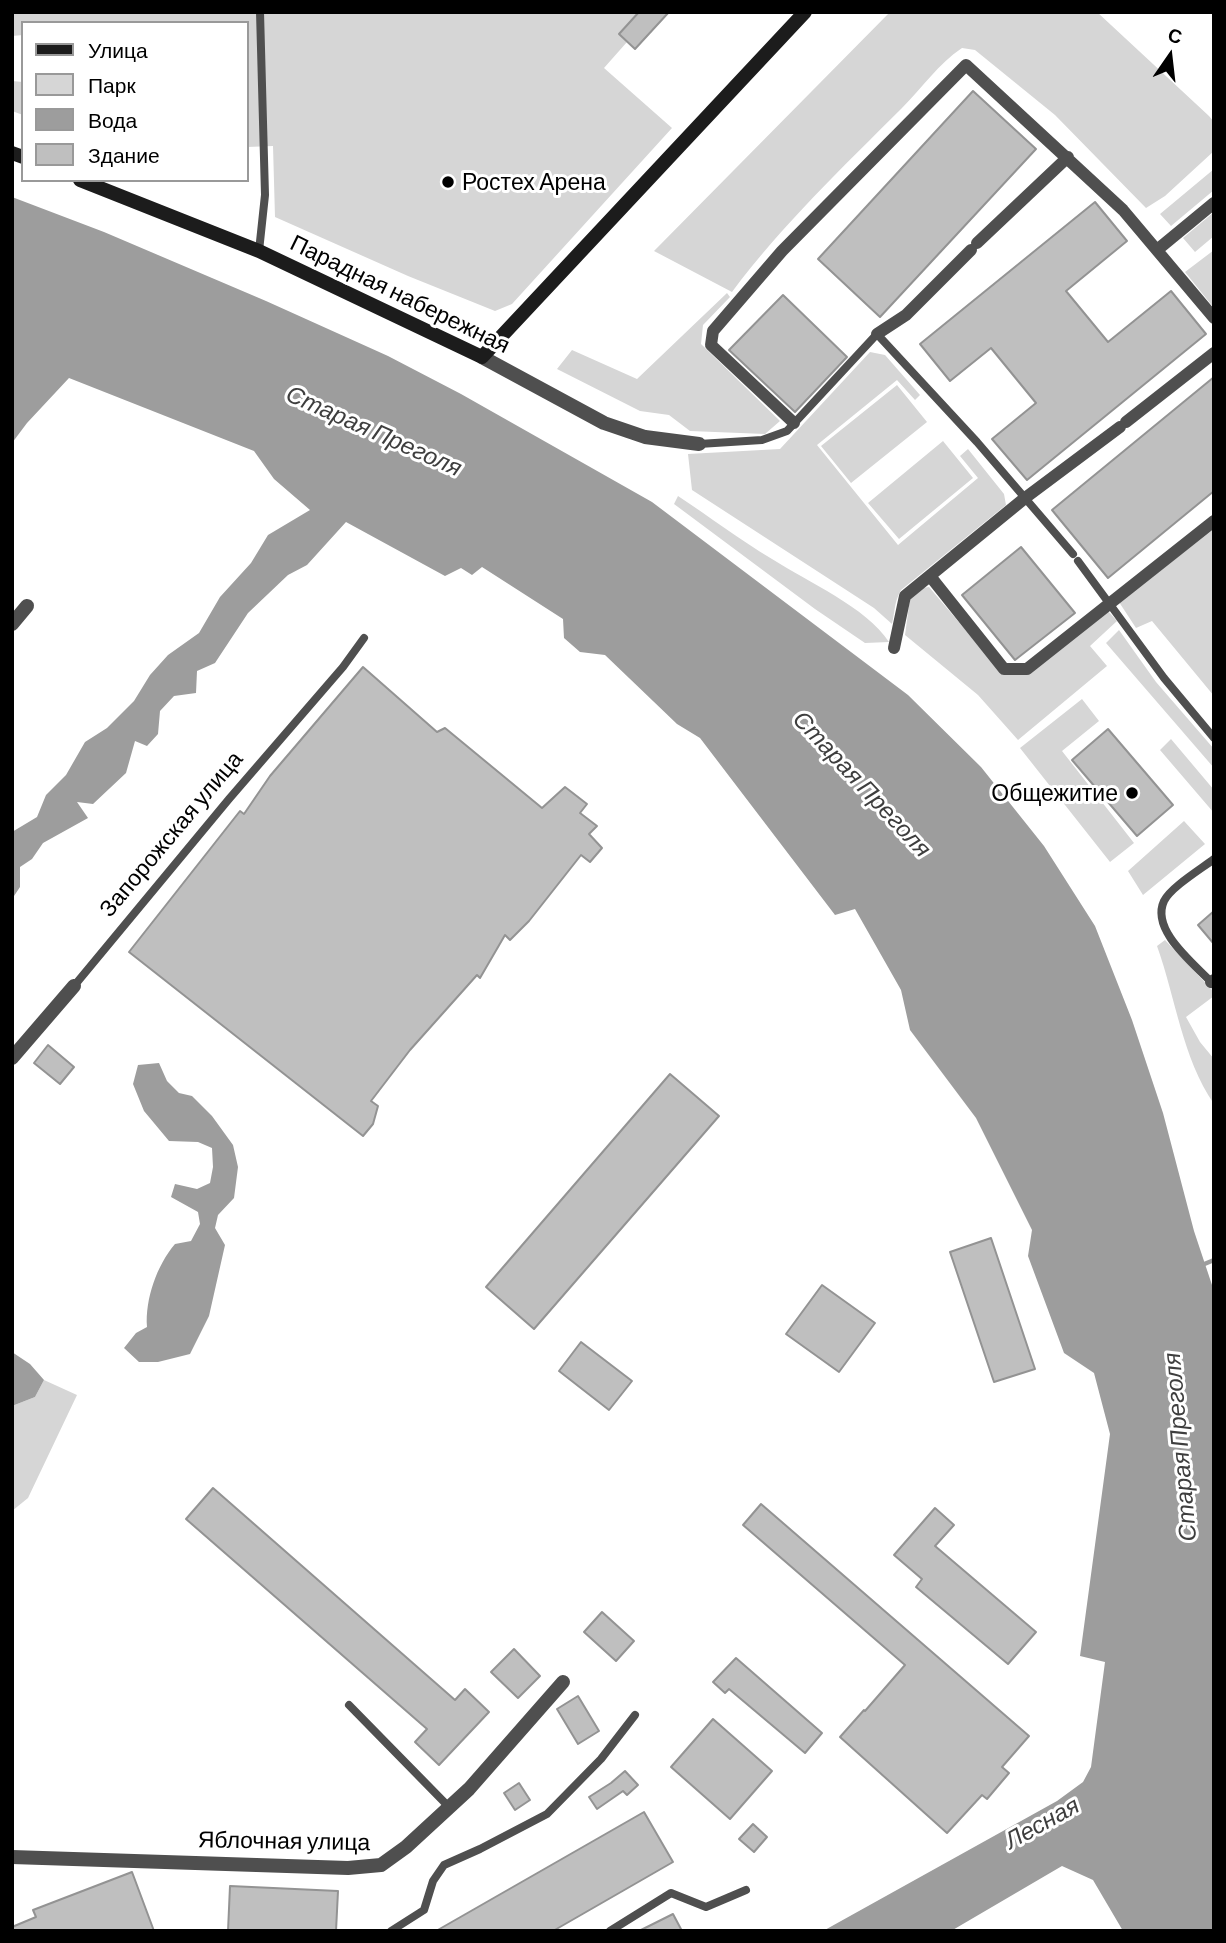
<!DOCTYPE html>
<html>
<head>
<meta charset="utf-8">
<style>
  body { margin:0 }
  #map { position:relative; width:1226px; height:1943px; overflow:hidden; background:#fff; font-family:Barlow,sans-serif }
  canvas { display:block }
  .frame { position:absolute; inset:0; border:14px solid #000; pointer-events:none }
  .legend { position:absolute; left:21px; top:21px; width:228px; height:161px; box-sizing:border-box; background:#fff; border:2px solid #999; margin:0; padding:9px 12px; list-style:none; font-size:21px; color:#000 }
  .legend li { display:flex; align-items:center; gap:14px; height:35px }
  .legend b { width:35px; border:2px solid #999 }
  .north { position:absolute; left:1135px; top:21px; width:70px; height:70px; -webkit-text-stroke:5px #fff; paint-order:stroke; rotate:14deg; font-size:19px; font-weight:700; line-height:28px; text-align:center; color:#000 }
  .north::after { content:''; display:block; margin:auto; width:24px; height:32px; background:#000; clip-path:polygon(50% 0,100% 100%,50% 72%,0 100%) }
</style>
</head>
<body>
<div id="map">
<canvas width="1226" height="1943"></canvas>
<div class="frame"></div>
<ul class="legend">
<li><b style="height:9px;background:#1c1c1c"></b>Улица</li>
<li><b style="height:19px;background:#d6d6d6"></b>Парк</li>
<li><b style="height:19px;background:#9d9d9d"></b>Вода</li>
<li><b style="height:19px;background:#bfbfbf"></b>Здание</li>
</ul>
<div class="north">С</div>
</div>
<script>
const context = document.querySelector('canvas').getContext('2d');
context.lineJoin = 'round';
function fillPath(path, color) { context.fillStyle = color; context.fill(path, 'evenodd'); }
function strokePath(path, color, width, dash) { context.strokeStyle = color; context.lineWidth = width; context.lineCap = dash ? 'butt' : 'round'; context.setLineDash(dash || []); context.stroke(path); }
function write(font, color, halo, rows, align = 'center') {
  context.font = font + ' Barlow,sans-serif'; context.lineWidth = 6; context.setLineDash([]); context.textBaseline = 'middle'; context.strokeStyle = halo; context.fillStyle = color; for (const [text, x, y, turn = 0] of rows) {
    context.save(); context.translate(x, y); context.rotate((+turn || 0) * Math.PI / 180); context.textAlign = isNaN(turn) ? turn : align; if (halo) context.strokeText(text, 0, 0); context.fillText(text, 0, 0); context.restore();
  }
}
const green = new Path2D(`
  M12,12H669L635,49L627,42L604,68L672,128L512,304L495,311L408,276L275,217L273,146L247,147V23H23V35L12,36Z
  M890,12H1097L1209,116L1214,122V151L1165,196L1146,208L1055,115L975,50L962,48C938,64 923,87 902,108C843,167 782,225 732,292L654,251Z
  M12,81L23,82V115L12,111Z
  M1214,169V190L1171,226L1160,214Z
  M1214,212V236L1195,252L1183,238Z
  M1214,250V308L1185,272Z
  M727,293L730,297L703,325L701,344L780,421L765,434L690,431L669,415L640,411L557,369L572,350L637,379Z
  M870,352L885,355L920,395L915,400L897,380L817,445L898,545L978,478L960,456L968,449L1004,494L1006,505L901,590C894,602 895,612 892,624L874,608L692,490L688,454L780,449Z
  M897,385L927,422L851,483L821,446Z
  M943,441L973,478L899,539L868,503Z
  M678,496C710,517 740,540 772,559C808,582 866,607 889,642L865,643L815,609L674,504Z
  M1214,529V696L1152,621L1136,628L1119,602Z
  M929,587L1002,673L1027,675L1107,610L1117,621L1090,646L1107,666L1018,740L978,695L905,635L910,598L923,588Z
  M1119,630L1156,682L1214,749V768L1106,643Z
  M1082,699L1099,721L1062,751L1134,843L1110,862L1020,748Z
  M1171,739L1214,790V813L1160,750Z
  M1184,821L1205,844L1143,895L1128,871Z
  M1165,940L1214,992V996L1186,1017L1200,1042L1214,1059V1104C1182,1057 1176,999 1157,946Z
  M44,1380L77,1395L28,1498L12,1511V1406L35,1397Z`);
const water = new Path2D(`
  M12,197L104,232L266,301L388,356L461,394L652,502L908,695L981,767L1044,846L1095,926L1132,1020L1163,1113L1194,1231L1214,1291V1931H1123L1093,1880L1062,1866L951,1931H823L1057,1801L1083,1782L1091,1767L1105,1662L1080,1656L1110,1434L1094,1373L1064,1353L1028,1256L1032,1230L976,1118L910,1030L901,990L855,909L835,915L700,738L677,724L605,655L580,652L564,638L563,619L482,567L472,575L461,568L445,576L346,522L307,565L288,575L248,613L215,663L197,671L196,693L174,696L160,711L158,734L147,746L135,741L126,773L93,804L77,802L88,818L43,843L32,859L20,867V887L12,899V832L37,817L46,795L66,775L85,742L107,728L134,701L150,675L168,655L199,633L220,597L251,563L268,535L310,510L274,479L254,451L69,378L27,423L12,443V382L14,376L12,375Z
  M159,1063L167,1081L179,1093L192,1096L212,1116L233,1145L238,1167L234,1198L218,1215L215,1228L225,1245L209,1316L190,1354L158,1362H139L124,1348L136,1333L147,1327C145,1299 157,1265 175,1244L191,1241L200,1224L198,1212L171,1197L175,1184L197,1189L210,1183L213,1167L212,1148L198,1142L169,1141L144,1111L133,1084L138,1065Z
  M12,1352L30,1364L44,1380L35,1397L12,1406Z`);
const stream = new Path2D(`
  M1202,1265L1214,1260`);
const building = new Path2D(`
  M639,12H669L635,49L619,34Z
  M973,91L1036,149L880,317L818,259Z
  M1095,202L1127,241L1066,291L1108,342L1171,291L1206,334L1027,480L992,439L1036,403L991,348L950,381L920,344Z
  M783,295L847,357L795,412L729,350Z
  M1214,377V491L1108,578L1052,510Z
  M1021,547L1075,613L1015,660L962,595Z
  M363,667L437,732L445,728L542,808L565,787L587,804L580,813L597,826L589,834L602,848L590,862L581,855L529,921L510,940L505,935L480,978L477,975L410,1050L371,1101L378,1106L373,1124L363,1136L129,952L240,811L244,814L270,776Z
  M1108,729L1173,805L1137,836L1072,760Z
  M1214,911V944L1198,925Z
  M48,1045L74,1067L60,1084L34,1063Z
  M670,1074L719,1116L534,1329L486,1287Z
  M991,1238L1035,1369L994,1382L950,1252Z
  M822,1285L875,1323L839,1372L786,1334Z
  M581,1342L632,1381L609,1410L559,1371Z
  M213,1488L455,1700L465,1689L489,1712L439,1765L415,1742L427,1729L186,1519Z
  M761,1504L1029,1736L1002,1767L1009,1773L987,1799L982,1795L947,1833L840,1737L864,1710L865,1711L905,1665L743,1525Z
  M935,1508L954,1525L935,1546L1036,1632L1008,1664L916,1587L922,1579L894,1555Z
  M602,1612L634,1641L616,1661L584,1632Z
  M514,1649L540,1676L518,1698L491,1672Z
  M736,1658L822,1733L805,1753L729,1689L725,1693L713,1682Z
  M578,1696L599,1731L578,1744L557,1709Z
  M713,1719L772,1771L730,1819L671,1767Z
  M625,1771L638,1785L627,1795L623,1791L597,1809L589,1797L611,1783Z
  M519,1783L530,1800L515,1810L504,1793Z
  M644,1812L673,1862L553,1931H436Z
  M753,1824L767,1837L754,1852L739,1839Z
  M132,1872L154,1931H12V1927L36,1917L33,1910Z
  M230,1886L338,1891L336,1931H228Z
  M673,1914L682,1931H639Z`);
const service = new Path2D(`
  M259,251L265,195L260,12
  M699,444L762,440L787,431L877,334L977,442L1073,554
  M1078,561L1164,678L1214,738
  M1214,859C1201,869 1171,887 1164,901C1150,931 1196,965 1214,985
  M74,986L229,799L343,667L364,638
  M349,1705L449,1807
  M391,1931L424,1910L433,1881L444,1865L480,1849L547,1814L601,1759L635,1715
  M610,1931L671,1893L706,1907L746,1890`);
const pedestrian = new Path2D(`
  M977,243L1068,157
  M1157,250L1214,203
  M877,334L906,315L971,250
  M1126,422L1214,353
  M794,423L711,345L713,331L782,251L966,65L1123,210L1214,318
  M930,576L1004,669H1027L1214,521
  M894,648L905,596L1025,498L1120,427
  M1211,982L1214,980`);
const minor = new Path2D(`
  M482,357L604,423L645,437L699,444
  M12,624L27,606
  M12,1058L74,986
  M12,1857L348,1868L381,1865L406,1847L469,1789L563,1682`);
const secondary = new Path2D(`
  M12,153L23,157
  M80,180L259,251L482,357L805,12`);
const markers = [
  [448,182,7,"#000"],
  [1132,793,7,"#000"]
];
const poiNames = [
  ["Ростех Арена",462,182],
  ["Общежитие",1118,793,"right"]
];
const streetNames = [
  ["Парадная набережная",400,294,26],
  ["Запорожская улица",171,834,-50],
  ["Яблочная улица",284,1841,1]
];
const waterNames = [
  ["Старая Преголя",374,431,24],
  ["Старая Преголя",862,784,47],
  ["Старая Преголя",1180,1447,-95],
  ["Лесная",1042,1823,-29]
];
fillPath(green, '#d6d6d6');
fillPath(water, '#9d9d9d');
strokePath(stream, '#9d9d9d', 4.5);
fillPath(building, '#bfbfbf');
strokePath(building, '#939393', 2);
strokePath(service, '#4f4f4f', 8);
strokePath(pedestrian, '#4f4f4f', 12);
strokePath(minor, '#4f4f4f', 14);
strokePath(secondary, '#1c1c1c', 14);
for (const [x, y, r, color] of markers) { const dot = new Path2D(); dot.arc(x, y, r, 0, 2 * Math.PI); context.fillStyle = color; context.fill(dot); strokePath(dot, '#fff', 2.5); }
write('23px', '#000', '#fff', poiNames, 'left');
write('23px', '#000', '#fff', streetNames);
write('italic 24px', '#3e3e3e', '#fff', waterNames);
</script>
</body>
</html>
